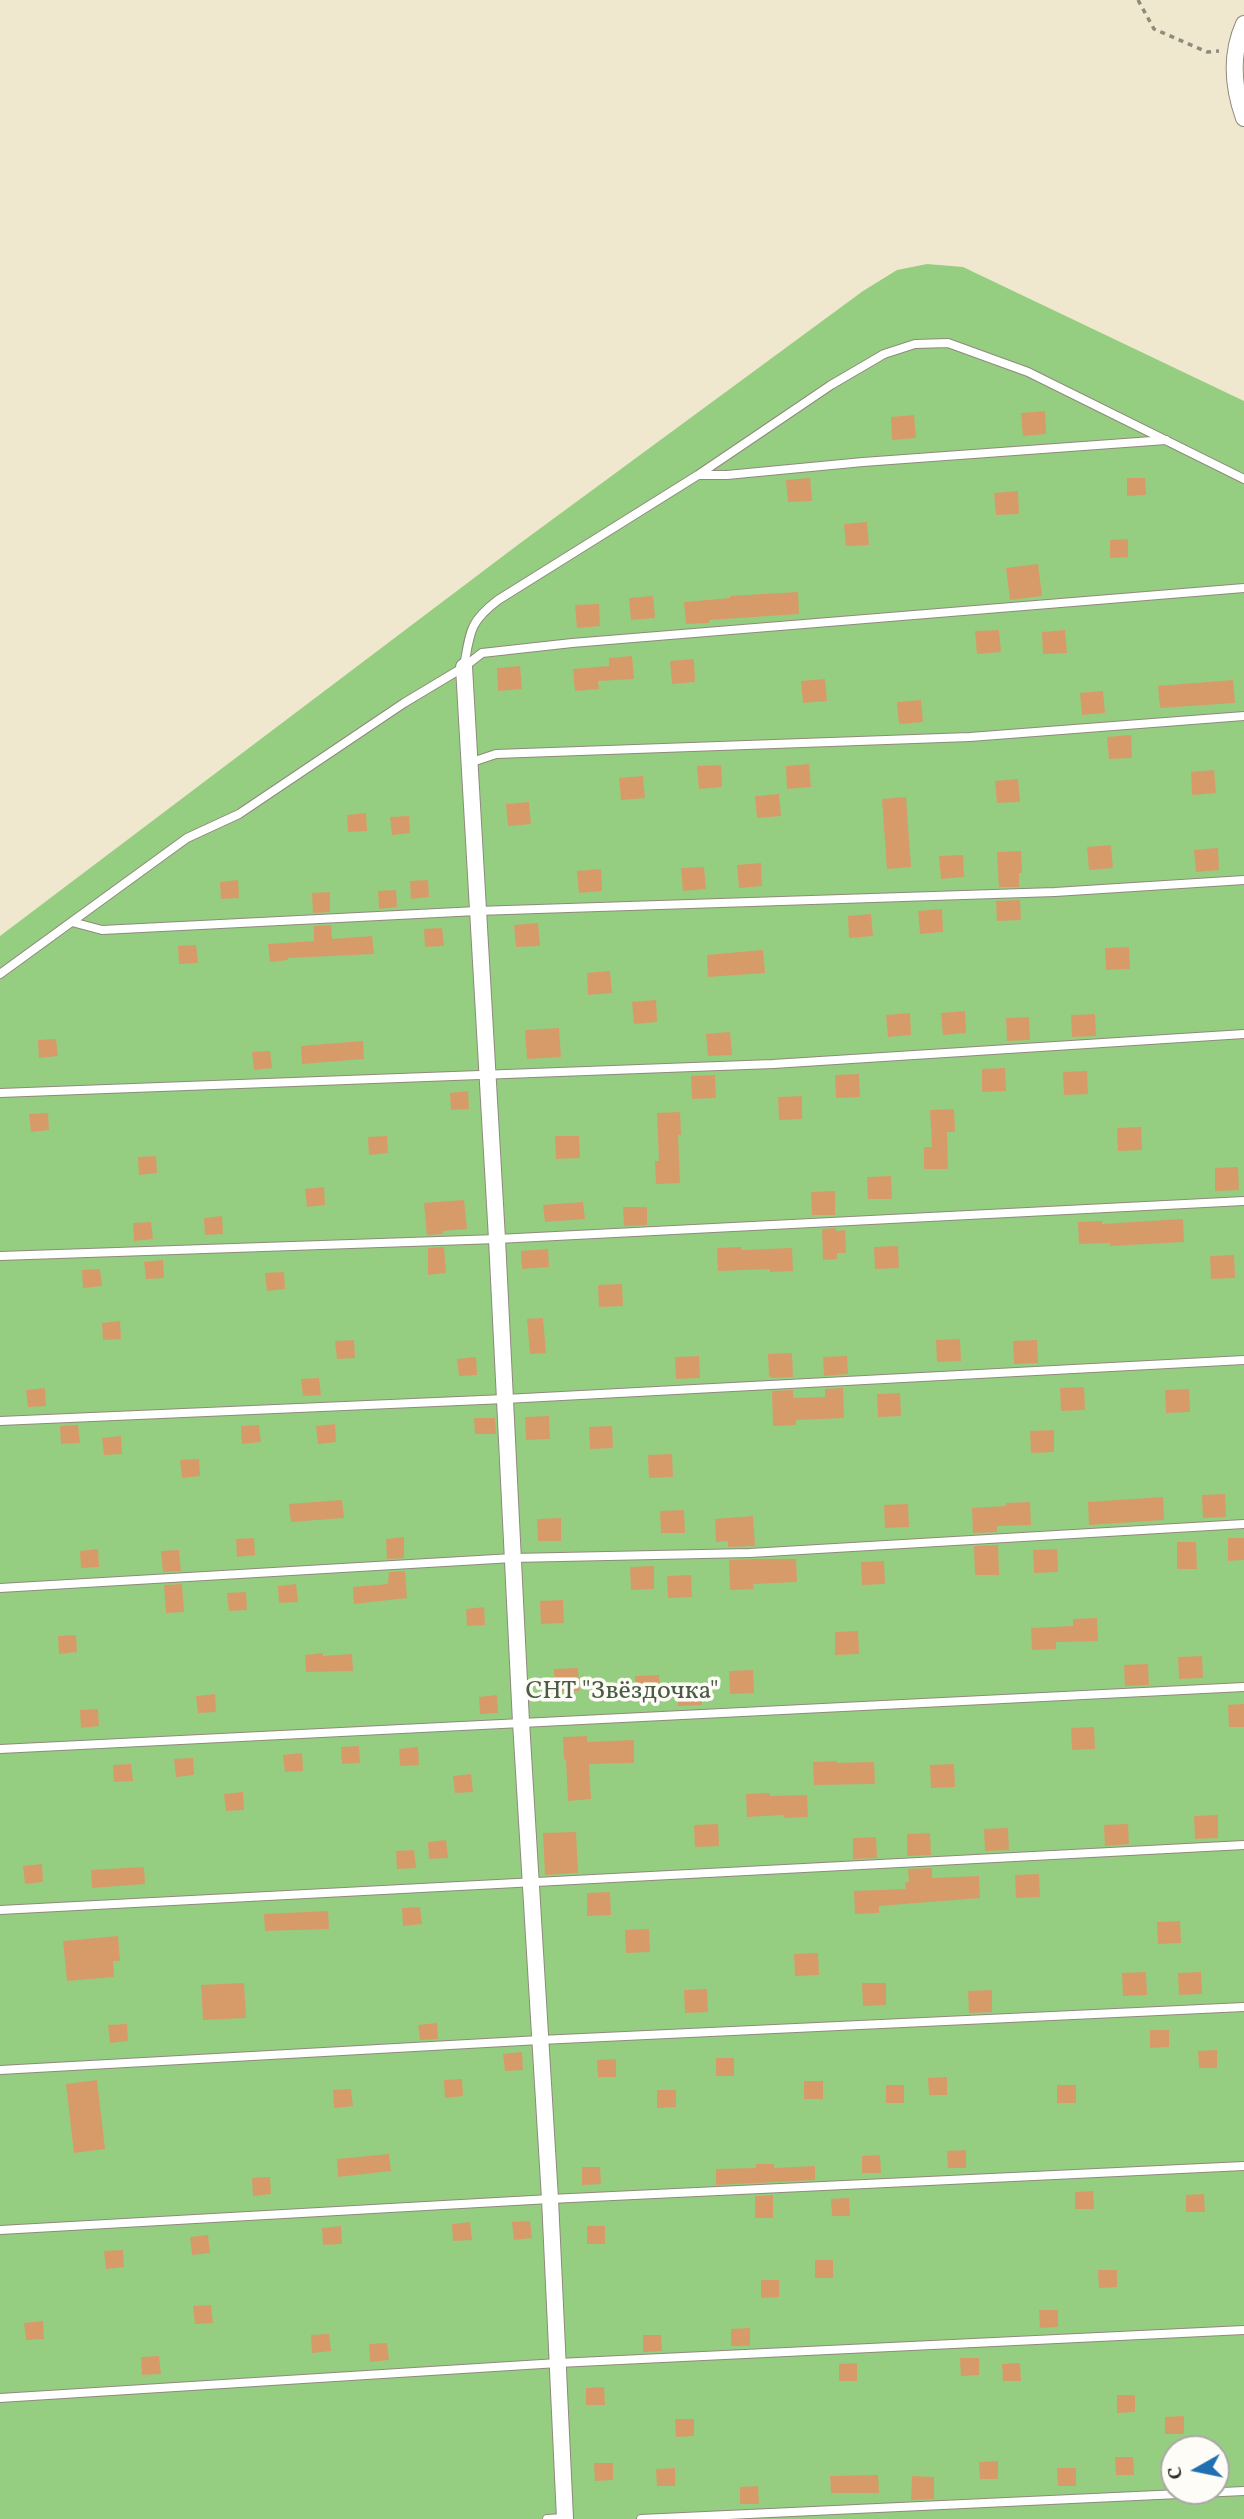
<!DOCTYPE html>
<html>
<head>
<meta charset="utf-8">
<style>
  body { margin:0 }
  #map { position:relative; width:1244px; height:2519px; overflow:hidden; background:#f0e8ce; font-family:Vollkorn,serif }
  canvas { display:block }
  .north { position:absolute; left:1160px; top:2435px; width:70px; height:70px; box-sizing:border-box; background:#fdfcf7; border:2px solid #a9a8a5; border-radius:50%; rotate:261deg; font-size:19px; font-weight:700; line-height:28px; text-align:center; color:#2b2b2b }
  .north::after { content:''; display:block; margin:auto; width:24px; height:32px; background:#1f6fb2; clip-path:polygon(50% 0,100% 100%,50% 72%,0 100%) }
</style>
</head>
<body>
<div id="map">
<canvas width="1244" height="2519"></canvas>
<div class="north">С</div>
</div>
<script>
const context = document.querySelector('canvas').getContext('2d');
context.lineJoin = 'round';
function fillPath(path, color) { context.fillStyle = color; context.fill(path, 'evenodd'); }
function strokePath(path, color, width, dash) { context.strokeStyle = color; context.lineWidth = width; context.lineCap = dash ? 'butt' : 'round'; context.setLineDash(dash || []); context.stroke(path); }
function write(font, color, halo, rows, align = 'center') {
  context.font = font + ' Vollkorn,serif'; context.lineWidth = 7; context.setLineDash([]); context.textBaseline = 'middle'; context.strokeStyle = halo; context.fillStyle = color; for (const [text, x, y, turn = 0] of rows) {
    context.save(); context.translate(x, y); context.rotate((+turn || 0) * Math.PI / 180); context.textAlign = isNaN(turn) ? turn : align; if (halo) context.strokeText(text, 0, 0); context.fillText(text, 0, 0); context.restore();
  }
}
const green = new Path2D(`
  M927,264L963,267L1244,401V2519H0V936L519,544L863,291L897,270ZM1174,2449H1216V2491H1174Z`);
const building = new Path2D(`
  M1045,411L1046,434L1023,436L1021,413Z
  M914,415L916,438L892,440L891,417Z
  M810,478L812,501L788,502L786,480Z
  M1127,478H1145L1146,495L1127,496Z
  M1018,491L1019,514L996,515L994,493Z
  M867,522L869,545L846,546L844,524Z
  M1128,539V557L1110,558V540Z
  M1038,564L1042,596L1010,600L1006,568Z
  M798,592L799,614L709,620V623L686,624L684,602L730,598V596Z
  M653,596L655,618L631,620L629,598Z
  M599,604L600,626L577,628L575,605Z
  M999,630L1001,652L977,654L975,631Z
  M1065,630L1067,653L1043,654L1042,632Z
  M632,656L634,679L598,681L599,689L575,691L573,669L609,666V658Z
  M694,659L695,682L672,684L670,661Z
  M520,666L522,689L498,691L497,668Z
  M825,679L827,701L803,703L801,681Z
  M1233,680L1235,703L1160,708L1158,686Z
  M1103,691L1105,713L1082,715L1080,693Z
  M921,700L923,722L899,724L897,702Z
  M1131,735L1132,758L1109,759L1107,737Z
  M809,764L811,787L787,789L786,766Z
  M721,765L722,787L699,789L697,766Z
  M1214,770L1216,793L1192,795L1191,772Z
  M643,776L645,798L621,800L619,778Z
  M1018,779L1020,802L997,803L995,781Z
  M779,794L781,816L757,818L755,796Z
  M906,797L911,867L887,869L882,799Z
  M529,802L531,824L508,826L506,804Z
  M366,813L367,831L348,832L347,815Z
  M409,816L410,833L392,835L390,817Z
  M1111,845L1113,868L1089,870L1087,847Z
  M1218,848L1219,870L1196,872L1194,850Z
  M1021,851L1022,873H1019V887H999L997,852Z
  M963,855L964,877L941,879L939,856Z
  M761,863L762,886L739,888L737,865Z
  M704,867L706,889L683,891L681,868Z
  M601,869L602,891L579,893L577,871Z
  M238,880L239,898L221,899L220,882Z
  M428,880L429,897L411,899L410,881Z
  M396,890L397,907L379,909L378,891Z
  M330,892V912L313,913L312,893Z
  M1020,900L1021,920L997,921L996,901Z
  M942,909L943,932L920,934L918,911Z
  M871,914L873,936L849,938L848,916Z
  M538,923L540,946L516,947L514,925Z
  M331,925L332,939L372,936L374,954L288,958V960L270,962L268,944L314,941V926Z
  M442,928L444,946L425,947L424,929Z
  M196,945L198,963L179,964L178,946Z
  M1129,947L1130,969L1106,970L1105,948Z
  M763,950L765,973L708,977L707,955Z
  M610,971L612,993L588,995L587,973Z
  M656,1000L657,1022L634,1024L632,1002Z
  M965,1011L966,1033L943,1035L941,1013Z
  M910,1013L911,1035L888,1037L886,1015Z
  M1095,1014L1096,1036L1072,1037L1071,1015Z
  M1029,1017L1030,1040L1007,1041L1006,1018Z
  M559,1028L561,1057L527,1059L525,1030Z
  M730,1032L732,1055L708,1056L706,1034Z
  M56,1039L58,1056L39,1058L38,1040Z
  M363,1041L364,1059L302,1064L301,1046Z
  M270,1051L272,1068L254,1070L252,1052Z
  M1005,1068L1006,1091L982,1092V1069Z
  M1087,1071L1088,1094L1064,1095L1063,1072Z
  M859,1074L860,1097L836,1098L835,1075Z
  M715,1075L716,1098L692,1099L691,1076Z
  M468,1091L469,1109L451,1110L450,1093Z
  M802,1096V1119L779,1120L778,1097Z
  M954,1109L955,1132H947L948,1169H924V1147H932L930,1110Z
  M680,1112L681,1135H678L680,1183L656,1184L655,1161H659L657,1113Z
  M48,1113L49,1130L31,1132L29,1114Z
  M1141,1127L1142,1150L1118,1151L1117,1128Z
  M387,1136L388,1153L369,1155L368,1137Z
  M555,1136H579L580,1158L556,1159Z
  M156,1156L157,1173L139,1175L138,1157Z
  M1238,1167L1239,1190L1215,1191V1168Z
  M891,1176L892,1199H868L867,1177Z
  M324,1187L325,1205L307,1207L305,1189Z
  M835,1191V1215H812L811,1192Z
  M464,1200L467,1229L443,1231V1234L427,1235L424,1203Z
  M583,1202L585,1219L545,1222L543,1205Z
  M623,1207H647V1225L624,1226Z
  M222,1216L223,1234L205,1235L204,1218Z
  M1183,1219L1184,1242L1110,1246V1243L1079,1244L1078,1222L1102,1221V1224Z
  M151,1222L153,1239L134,1241L133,1223Z
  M836,1228V1231L845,1230L846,1253H837V1259L823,1260L822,1229Z
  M898,1246L899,1268L875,1269L874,1247Z
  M444,1247L446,1273L428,1275V1248Z
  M741,1247V1250L792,1248L793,1271L770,1272V1269L718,1271L717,1248Z
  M548,1249L549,1267L522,1269L521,1251Z
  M1234,1255L1235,1278L1211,1279L1210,1256Z
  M163,1260L164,1278L146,1279L144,1262Z
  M100,1269L102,1286L83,1288L82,1270Z
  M284,1272L285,1289L267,1291L265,1273Z
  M622,1284L623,1306L599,1307L598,1285Z
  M543,1318L546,1353L530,1354L527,1319Z
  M120,1321L121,1339L103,1340L102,1323Z
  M960,1339L961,1361L937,1362L936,1340Z
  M354,1340L355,1358L337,1359L335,1341Z
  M1037,1340L1038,1363L1014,1364L1013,1341Z
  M792,1353L793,1377L771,1378L769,1376L768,1354Z
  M699,1356L700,1378L676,1379L675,1357Z
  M847,1356L848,1374L824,1376L823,1357Z
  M476,1357L477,1375L459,1376L457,1359Z
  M319,1378L321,1395L303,1396L301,1379Z
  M1084,1387L1085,1410L1061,1411L1060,1388Z
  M45,1388L46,1406L28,1407L26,1390Z
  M843,1388L844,1418L796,1420V1425L773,1426L772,1391L793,1390V1398L825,1397V1389Z
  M1189,1389L1190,1412L1166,1413L1165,1390Z
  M900,1393L901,1416L878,1417L877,1394Z
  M549,1416L550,1439L526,1440L525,1417Z
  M474,1418H495L496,1434H475Z
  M335,1424L336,1442L318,1444L316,1426Z
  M78,1425L80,1443L61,1444L60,1426Z
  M259,1425L261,1442L242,1444L241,1426Z
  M612,1426L613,1448L590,1449L589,1427Z
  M1054,1430V1452L1031,1453L1030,1431Z
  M121,1436L122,1454L104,1455L102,1438Z
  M672,1454L673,1477L649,1478L648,1455Z
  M199,1459L200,1476L182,1478L180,1460Z
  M1225,1494L1226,1517L1203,1518L1202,1495Z
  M1163,1497L1164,1520L1089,1525L1088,1502Z
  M342,1500L344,1518L291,1522L289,1504Z
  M1030,1502L1031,1525L997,1526V1532L973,1533L972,1508L1006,1506V1503Z
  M908,1504L909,1527L885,1528L884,1505Z
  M684,1510L685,1533H661L660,1511Z
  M753,1516L755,1546L728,1547V1541L716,1542L715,1519Z
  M561,1518V1541H538L537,1519Z
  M404,1537V1558L387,1559L386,1539Z
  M254,1538L255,1555L237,1557L236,1539Z
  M1228,1538H1244V1560L1228,1561Z
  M1177,1542H1196L1197,1569H1177Z
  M998,1545L999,1575H975L974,1546Z
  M98,1549L99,1567L81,1568L80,1551Z
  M1057,1549L1058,1572L1034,1573L1033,1550Z
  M179,1550L181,1571L163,1572L161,1551Z
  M756,1559H796L797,1582L753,1584L754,1589L730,1590L729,1560Z
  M884,1561L885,1584L862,1585L861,1562Z
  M654,1566V1589L631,1590L630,1567Z
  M405,1571L407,1598L354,1604L353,1587L388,1584L389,1572Z
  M691,1575L692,1597L668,1598L667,1576Z
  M182,1584L184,1612L166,1613L164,1585Z
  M296,1584L298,1602L279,1603L278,1586Z
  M246,1592L247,1610L229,1611L227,1593Z
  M563,1600L564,1623L541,1624L540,1601Z
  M484,1607L485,1625L467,1626L466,1609Z
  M1097,1618L1098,1641L1056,1642V1649L1032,1650L1031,1628L1073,1626V1619Z
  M858,1631L859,1654L835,1655V1632Z
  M76,1635L77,1652L59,1654L58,1636Z
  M323,1653V1656L352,1654L353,1671L306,1672L305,1655Z
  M1202,1656L1203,1678L1179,1679L1178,1657Z
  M1148,1664L1149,1685L1125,1686L1124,1665Z
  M578,1668L579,1691L555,1692L554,1669Z
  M753,1670L754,1693L730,1694L729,1671Z
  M659,1675L660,1698L636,1699L635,1676Z
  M701,1683L702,1705L678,1706L677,1684Z
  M215,1694L216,1712L198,1713L196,1696Z
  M497,1695L498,1713L480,1714L479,1697Z
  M1244,1704V1727H1229L1228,1705Z
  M98,1709L99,1726L81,1728L80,1710Z
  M1094,1727L1095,1749L1072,1750L1071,1728Z
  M587,1736V1742L634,1740V1763L589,1764L591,1799L568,1801L566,1759L564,1760L563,1737Z
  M359,1746L360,1763L342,1764L341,1747Z
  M418,1747L419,1765L400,1766L399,1749Z
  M302,1753L303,1771L285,1772L283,1755Z
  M193,1758L194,1775L176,1777L174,1759Z
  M837,1761V1763L874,1762L875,1784L814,1785L813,1762Z
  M131,1764L133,1781L114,1782L113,1765Z
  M954,1764L955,1787L931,1788L930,1765Z
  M471,1774L473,1792L455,1793L453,1776Z
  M243,1792L244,1810L226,1811L224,1794Z
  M770,1793V1796L807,1795L808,1817L784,1818V1815L747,1817L746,1794Z
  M1218,1815V1838L1195,1839L1194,1816Z
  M718,1824L719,1846L695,1847L694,1825Z
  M1128,1824L1129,1844L1105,1846L1104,1825Z
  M1008,1828L1009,1850L985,1851L984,1829Z
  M576,1832L578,1873L545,1875L543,1833Z
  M930,1833L931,1855L907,1856V1834Z
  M876,1837L877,1858L853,1859V1838Z
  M446,1840L448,1858L429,1859L428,1842Z
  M414,1850L416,1868L397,1869L396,1851Z
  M42,1864L43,1882L25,1884L23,1866Z
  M144,1867L145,1884L92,1888L91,1870Z
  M932,1868V1878L979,1876L980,1898L879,1906V1913L855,1914L854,1891L906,1889L905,1882H909L908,1869Z
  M1039,1874L1040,1897L1016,1898L1015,1875Z
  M610,1892L611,1915L587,1916V1893Z
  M420,1907L422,1924L403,1926L402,1908Z
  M328,1911L329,1929L265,1931L264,1914Z
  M1180,1921L1181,1943L1158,1944L1157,1922Z
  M649,1929L650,1952L626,1953L625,1930Z
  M118,1936L120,1961H113L114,1977L67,1981L63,1941Z
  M818,1953L819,1975L795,1976L794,1954Z
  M1146,1972L1147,1995L1123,1996L1122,1973Z
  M1201,1972L1202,1994L1179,1995L1178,1973Z
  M244,1983L246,2018L203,2020L201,1985Z
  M862,1983H886V2005L863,2006Z
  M707,1989L708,2012L685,2013L684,1990Z
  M992,1990V2012L969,2013L968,1991Z
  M437,2023L438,2039L420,2040L418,2025Z
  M127,2024L128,2041L110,2043L108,2025Z
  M1150,2030H1169V2047L1150,2048Z
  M1217,2050V2068H1199L1198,2051Z
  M522,2052L523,2070L505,2071L503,2054Z
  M716,2058H734V2076H716Z
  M616,2059V2077H598L597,2060Z
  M947,2077V2095H929L928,2078Z
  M462,2079L463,2096L445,2098L444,2080Z
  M97,2080L105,2149L74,2153L66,2084Z
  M804,2081H823V2099H804Z
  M886,2085H904V2103H886Z
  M1057,2085H1076V2103H1057Z
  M351,2089L353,2106L334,2108L333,2090Z
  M657,2090H676V2107L657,2108Z
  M966,2150V2168H948L947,2151Z
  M389,2154L391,2171L338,2177L337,2159Z
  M880,2155L881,2173H862V2156Z
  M756,2164H774V2168L815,2166V2180L716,2185V2169L756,2168Z
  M582,2167H600L601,2184L582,2185Z
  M270,2177L271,2194L253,2196L252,2178Z
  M1093,2191L1094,2209H1075V2192Z
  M1204,2194L1205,2212H1186V2195Z
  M773,2195V2218H755V2196Z
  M849,2198L850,2216H832L831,2199Z
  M530,2221L532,2238L514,2240L512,2222Z
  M470,2222L472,2240L453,2241L452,2224Z
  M341,2226L342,2244L323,2245L322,2228Z
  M587,2226H605V2244H587Z
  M208,2235L210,2253L192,2255L190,2237Z
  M123,2250L124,2267L106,2269L104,2251Z
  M815,2260H833V2278H815Z
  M1098,2270H1117V2287L1099,2288Z
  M761,2280H779V2297L761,2298Z
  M211,2305L213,2323L195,2324L193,2306Z
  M1039,2310H1058V2327L1040,2328Z
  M43,2321L44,2339L26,2340L24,2323Z
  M750,2328V2346H731V2329Z
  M329,2334L331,2351L312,2353L311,2335Z
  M643,2335H661L662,2351L643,2352Z
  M387,2343L389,2360L370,2362L369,2344Z
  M159,2356L161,2374L142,2375L141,2357Z
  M960,2358H979V2375L961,2376Z
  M857,2363V2381H839V2364Z
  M1020,2363L1021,2381H1003L1002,2364Z
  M604,2387L605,2405H586V2388Z
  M1117,2395H1135V2412L1117,2413Z
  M1184,2416V2434H1165V2417Z
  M675,2419H694V2436L676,2437Z
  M1115,2457H1133L1134,2475H1116Z
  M998,2461V2479H980L979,2462Z
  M594,2463H613V2480L595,2481Z
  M675,2468V2486H657L656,2469Z
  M1057,2468H1076V2486H1058Z
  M878,2475L879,2493H831L830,2476Z
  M912,2476L934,2477V2499L911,2500Z
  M758,2486L759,2504H740V2487Z`);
const path = new Path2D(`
  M1138,0L1154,29L1207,52L1219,51`);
const service = new Path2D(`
  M701,475H727L863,462L1166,440
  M464,667L482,653L572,643L1244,588
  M469,763L496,754L970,737L1244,716
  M72,922L102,930L477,911L1055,892L1244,880
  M0,974L187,838L239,814L404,703L464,667C470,632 469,622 498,600L698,475L831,385L884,354L915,344L948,343L1028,372L1244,479
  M0,1093L773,1064L1244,1034
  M0,1256L497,1239L1244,1201
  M0,1421L505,1399L1244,1360
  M0,1588L513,1558L750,1553L1244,1524
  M0,1749L1244,1687
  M0,1910L1244,1845
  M0,2070L540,2040L1244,2007
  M0,2230L550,2199L1244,2166
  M0,2398L558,2363L1244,2330
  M547,2519L565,2518
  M641,2519L1244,2491`);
const minor = new Path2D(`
  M1244,24C1230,55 1233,87 1244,118
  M464,667L497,1239L521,1722L550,2199L565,2519`);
const parkNames = [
  ["СНТ \"Звёздочка\"",622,1693]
];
fillPath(green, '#96ce81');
fillPath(building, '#d79b6a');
strokePath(service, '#8e8a7c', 10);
strokePath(minor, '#8e8a7c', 18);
strokePath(path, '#8e8a7c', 3.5, [5, 5]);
strokePath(service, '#fff', 8);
strokePath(minor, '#fff', 16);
write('26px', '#4b5c45', '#fdfcf7', parkNames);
</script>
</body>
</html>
